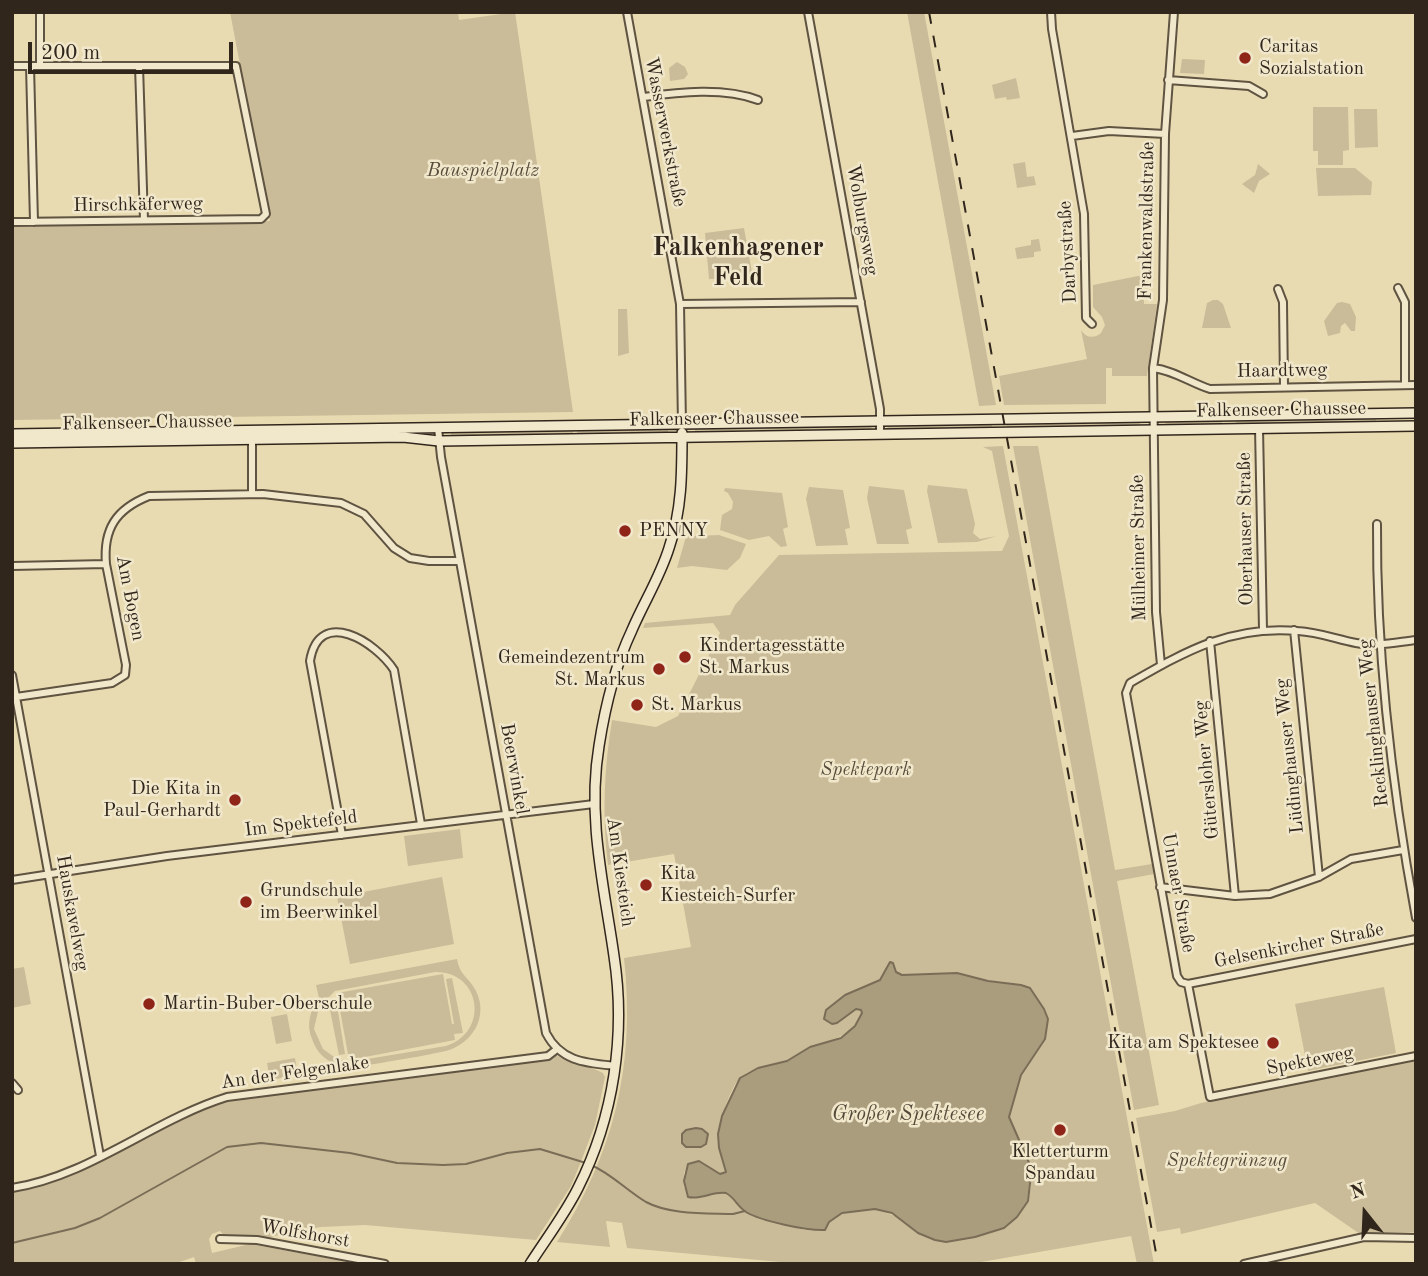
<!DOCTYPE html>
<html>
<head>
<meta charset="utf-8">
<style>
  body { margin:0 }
  #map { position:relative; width:1428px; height:1276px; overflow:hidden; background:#e9dbb1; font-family:"Old Standard TT",serif }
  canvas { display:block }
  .frame { position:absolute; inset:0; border:14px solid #31261c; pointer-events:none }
  .north { position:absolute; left:1330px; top:1178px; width:70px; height:70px; -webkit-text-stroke:5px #f1e8cc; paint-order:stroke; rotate:342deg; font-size:19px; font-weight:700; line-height:28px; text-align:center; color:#31261c }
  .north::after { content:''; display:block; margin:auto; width:24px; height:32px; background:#31261c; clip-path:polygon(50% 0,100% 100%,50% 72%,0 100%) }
  .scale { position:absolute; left:28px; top:42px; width:205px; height:32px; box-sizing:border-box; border:4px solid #31261c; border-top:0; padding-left:9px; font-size:21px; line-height:24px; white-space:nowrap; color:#31261c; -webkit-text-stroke:5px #f1e8cc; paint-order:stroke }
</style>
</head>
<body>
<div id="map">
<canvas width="1428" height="1276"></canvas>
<div class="frame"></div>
<div class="north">N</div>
<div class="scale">200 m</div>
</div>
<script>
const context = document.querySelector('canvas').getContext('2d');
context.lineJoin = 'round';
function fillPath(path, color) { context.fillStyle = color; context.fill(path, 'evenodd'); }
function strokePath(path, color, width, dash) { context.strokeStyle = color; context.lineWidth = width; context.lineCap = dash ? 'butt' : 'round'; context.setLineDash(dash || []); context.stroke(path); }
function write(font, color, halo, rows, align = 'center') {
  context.font = font + ' "Old Standard TT",serif'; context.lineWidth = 5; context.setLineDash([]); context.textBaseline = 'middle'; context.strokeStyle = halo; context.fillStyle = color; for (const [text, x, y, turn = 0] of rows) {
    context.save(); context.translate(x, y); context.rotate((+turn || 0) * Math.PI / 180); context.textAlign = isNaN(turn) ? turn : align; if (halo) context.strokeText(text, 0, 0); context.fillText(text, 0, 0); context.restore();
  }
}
const green = new Path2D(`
  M230,12H458L459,20L515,12L573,412L12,420V226L270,221Z
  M907,12H924L996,405L979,406Z
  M1182,59L1205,60L1204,74L1180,73Z
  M677,62L685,67L688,74L684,79L670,81L669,68Z
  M1016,78L1020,98L1007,100L1006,97L995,99L992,85Z
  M1313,107H1348L1349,150L1343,151V165H1318V151H1313Z
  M1354,109H1377L1378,147L1355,148Z
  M1025,162L1027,177L1034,176L1036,185L1017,188L1013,164Z
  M1258,164L1270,174L1259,181L1254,193L1242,184L1255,175Z
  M1316,168H1355L1372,182L1371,195L1318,196Z
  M744,228L753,278L709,279L705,233Z
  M1039,239L1041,251L1034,252V257L1017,259L1015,248L1031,245V240Z
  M1143,275L1144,304H1157L1147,376H1112V368H1106V404L1004,405L999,376L1087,359L1081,330C1086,338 1094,339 1101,333L1105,325L1102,317L1093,307V285Z
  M1213,300H1218L1223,304L1231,328H1202L1207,303Z
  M1342,302L1350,304L1356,317L1355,331H1351L1345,323L1341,326L1340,333L1328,336L1324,321L1337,303Z
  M618,309H627L629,353L618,356Z
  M1376,418V423L1235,424L1237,420Z
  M1222,420V425L1166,426L1165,421Z
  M1140,421V427L1007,429L1006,423Z
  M992,423V429L888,430L887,428L889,425Z
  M871,426L872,430L695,433V428Z
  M668,429V433L577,435V430Z
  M573,430V435L451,436V432Z
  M1003,446L1154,1264H1137L1131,1236L970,1264H802L627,1248L622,1223L606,1221L610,1247L557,1242C613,1154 636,1067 624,958L691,947L674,854L608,865C602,815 604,769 612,720L656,727L678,716L720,633L713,623L643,628L645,623L730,615L735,605L779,555L1002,551L1009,536L992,451L983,447ZM888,965L894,966L896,972L902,975L957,973L988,981L1021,985L1030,988L1044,1009L1046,1032L1042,1045L1021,1075L1008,1117L1030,1164L1031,1186L1028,1201L1008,1226L969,1238L949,1241L922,1235L912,1229L901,1218L875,1209L842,1213L829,1222L823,1231L804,1230L781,1222L773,1223L736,1203L726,1193L718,1191L697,1198L684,1187V1173L688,1164L699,1161L720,1174L726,1172C725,1159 717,1149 718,1135C719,1122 732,1083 742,1076C754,1067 770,1067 784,1063C794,1059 802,1050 812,1047C835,1038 853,1037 862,1011L857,1009L842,1018L845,995C862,988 883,985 888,965Z
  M1013,446H1038L1115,870L1152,864L1154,874L1117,881L1159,1105L1134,1110Z
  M928,485L967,489L975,524L973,533L980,539L997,536L977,542L938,543L927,491Z
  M869,486L904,490L912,528L906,530L909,544H877L867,498Z
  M809,487L843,490L850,528L845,529L848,545L816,546L806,499Z
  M725,488L782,493L788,527L783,529L787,546L781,547L769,536L749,540L720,530L722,515L732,509L733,502L728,493L724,491Z
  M691,519L694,536L719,535L746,544L740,558L727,570L692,566L677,568Z
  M460,829L463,858L408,866L404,836Z
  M442,877L454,944L350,964L337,897Z
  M457,959C460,976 469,977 476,991C489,1017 472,1044 446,1051C428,1055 410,1058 392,1061C363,1066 325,1076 312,1039C306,1025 310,1010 319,998L316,985ZM435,972C481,971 490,1032 446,1046L349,1062L337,1059L323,1049L314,1029L319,1007L335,991Z
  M24,967L31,1004L12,1008V969Z
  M443,974L452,1024H454L446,979L452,978L463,1033L454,1034L455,1040L349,1060L337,993Z
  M1384,987L1396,1053L1308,1071L1295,1004Z
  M336,999L345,1054L339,1055L328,1000Z
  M287,1014L292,1041L276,1044L271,1017Z
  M556,1055C572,1065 588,1065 603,1073L605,1077L595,1125L580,1164L571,1186L536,1240L365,1225L321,1227L288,1232L272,1237L225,1236L220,1231L212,1234L209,1239L212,1253L250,1244L360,1264H196L194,1257L174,1264H12V1192L35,1188L56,1180L192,1114L232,1099L546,1060Z
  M295,1058L298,1075L270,1080L267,1063Z
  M1416,1059V1232L1360,1234L1315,1203L1181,1234L1180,1228L1157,1232L1136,1118L1175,1111L1201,1103Z`);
const water = new Path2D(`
  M890,962L893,963L896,972L902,975L957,973L988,981L1021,985L1030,988L1044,1009L1048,1019L1045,1039L1021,1075L1009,1117L1030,1165L1031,1175L1028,1201L1017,1217L1004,1228L975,1237L946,1242L935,1240L918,1233L892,1213L875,1209L842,1213L829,1222L825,1230C807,1231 761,1221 746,1212C737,1206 735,1198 726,1193C713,1191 701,1200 688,1197L684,1181L688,1164L699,1161L720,1174L726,1172L719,1148L718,1134L722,1116L740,1078L758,1068L787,1061L810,1047L841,1038L855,1026L862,1013L861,1010L856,1009L837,1023L832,1024L824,1019L826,1010L845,995L880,980Z
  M696,1128L702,1129L708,1134L706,1144L701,1147H686L682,1143V1134L686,1130Z`);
const stream = new Path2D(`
  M591,1165C612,1174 627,1191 646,1202C670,1215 707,1213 733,1214L745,1211
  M12,1243L75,1228L100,1218L227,1147L261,1143L350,1153L397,1163L443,1165L466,1164L507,1153L540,1149L586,1163`);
const street = new Path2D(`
  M627,12L680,304L682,425
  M808,12L880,409V434
  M1051,12L1052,29L1084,214L1086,318L1092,324
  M12,66H236L266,214L261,219L12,222
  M30,66L34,222
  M40,66V12
  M139,66L144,220
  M1168,80L1249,86L1263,94
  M644,97C679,92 724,87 758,100
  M1072,136L1109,131L1165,134
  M1398,288L1405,302V385
  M1278,289L1283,302L1284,387
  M680,304L861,302
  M1153,368C1173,370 1191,383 1210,389L1416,385
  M438,428L441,457L546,1033C561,1062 586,1063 616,1066
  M1259,428L1263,630
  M252,494V439
  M1377,524C1376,657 1392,788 1416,918
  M12,566L106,564
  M1294,630L1319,877
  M1416,640C1397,642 1375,647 1356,643C1336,639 1318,632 1298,631C1231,625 1186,651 1130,683L1126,693L1177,976L1181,982L1188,984L1210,1097L1416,1056
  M1210,641L1235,896
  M1161,665L1156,612L1153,368L1163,300L1165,134L1174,12
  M12,675L100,1156
  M16,697L112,683L125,675L126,665L106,564C103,529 116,509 149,496L263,494L341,503L364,514L394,548L410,558L429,561H460
  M342,835L310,661C319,606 376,642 394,670L421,824
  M12,880L167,856L594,804
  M1160,887L1235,896L1270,894L1319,877L1351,859L1403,850
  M1188,984L1416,939
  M12,1083L18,1090
  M12,1188C90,1176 153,1120 227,1097L548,1056L557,1049
  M220,1239L257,1240L385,1264
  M1244,1264L1364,1237L1416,1238`);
const secondary = new Path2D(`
  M12,434L1416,413
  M12,443L403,437L439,441L1416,426
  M530,1264C546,1239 565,1214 578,1188C614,1117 626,1034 614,956C604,886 587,818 599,746C605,707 615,666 632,630C644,602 660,577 669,548C682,510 682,473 682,433`);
const rail = new Path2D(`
  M929,12L1158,1264`);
const markers = [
  [1245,58,7,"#8f2418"],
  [625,531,7,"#8f2418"],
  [685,657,7,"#8f2418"],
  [659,669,7,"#8f2418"],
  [637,705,7,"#8f2418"],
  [235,800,7,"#8f2418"],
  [646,885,7,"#8f2418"],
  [246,902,7,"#8f2418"],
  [149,1004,7,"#8f2418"],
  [1273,1043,7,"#8f2418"],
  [1060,1130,7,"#8f2418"]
];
const poiNames = [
  ["Caritas",1259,47],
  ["Sozialstation",1259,69],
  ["PENNY",639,531],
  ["Kindertagesstätte",699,646],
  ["St. Markus",699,668],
  ["Gemeindezentrum",645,658,"right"],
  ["St. Markus",645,680,"right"],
  ["St. Markus",651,705],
  ["Die Kita in",221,789,"right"],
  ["Paul-Gerhardt",221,811,"right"],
  ["Kita",660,874],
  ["Kiesteich-Surfer",660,896],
  ["Grundschule",260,891],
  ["im Beerwinkel",260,913],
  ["Martin-Buber-Oberschule",163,1004],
  ["Kita am Spektesee",1259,1043,"right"],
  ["Kletterturm",1060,1152,"center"],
  ["Spandau",1060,1174,"center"]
];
const streetNames = [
  ["Wasserwerkstraße",665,132,79],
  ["Hirschkäferweg",138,205,-1],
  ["Wolburgsweg",862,220,80],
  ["Frankenwaldstraße",1147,221,-89],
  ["Darbystraße",1068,252,-93],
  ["Haardtweg",1282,371,-1],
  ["Falkenseer Chaussee",1281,410,-1],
  ["Falkenseer Chaussee",714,419,-1],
  ["Falkenseer Chaussee",147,423,-1],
  ["Oberhauser Straße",1246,529,-91],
  ["Mülheimer Straße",1139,548,-91],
  ["Am Bogen",130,598,79],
  ["Recklinghauser Weg",1374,723,-96],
  ["Lüdinghauser Weg",1290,756,-96],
  ["Beerwinkel",514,769,80],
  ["Gütersloher Weg",1207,770,-95],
  ["Im Spektefeld",301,824,-7],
  ["Am Kiesteich",620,872,82],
  ["Unnaer Straße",1178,893,80],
  ["Hauskavelweg",72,913,80],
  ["Gelsenkircher Straße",1299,946,-11],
  ["Spekteweg",1310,1061,-11],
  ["An der Felgenlake",295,1073,-8],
  ["Wolfshorst",305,1234,10]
];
const parkNames = [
  ["Bauspielplatz",483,171],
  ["Spektepark",866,770],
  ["Spektegrünzug",1227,1161]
];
const waterNames = [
  ["Großer Spektesee",908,1114]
];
const districtNames = [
  ["Falkenhagener",738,248],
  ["Feld",738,278]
];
fillPath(green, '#cabc98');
fillPath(water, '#aa9d7e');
strokePath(water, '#7a6d57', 2);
strokePath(stream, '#7a6d57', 2);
strokePath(street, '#5f5341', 10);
strokePath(secondary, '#31261c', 12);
strokePath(street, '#f1e8cc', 6);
strokePath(secondary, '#f1e8cc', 9);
strokePath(rail, '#31261c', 2, [12, 12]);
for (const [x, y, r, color] of markers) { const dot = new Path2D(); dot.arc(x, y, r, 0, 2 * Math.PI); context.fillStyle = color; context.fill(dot); strokePath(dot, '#f1e8cc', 2.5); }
write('19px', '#31261c', '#f1e8cc', poiNames, 'left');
write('19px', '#31261c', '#f1e8cc', streetNames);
write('italic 19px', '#574c3b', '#f1e8cc', parkNames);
write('italic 21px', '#554a39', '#f1e8cc', waterNames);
write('bold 26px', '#31261c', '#f1e8cc', districtNames);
</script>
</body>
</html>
